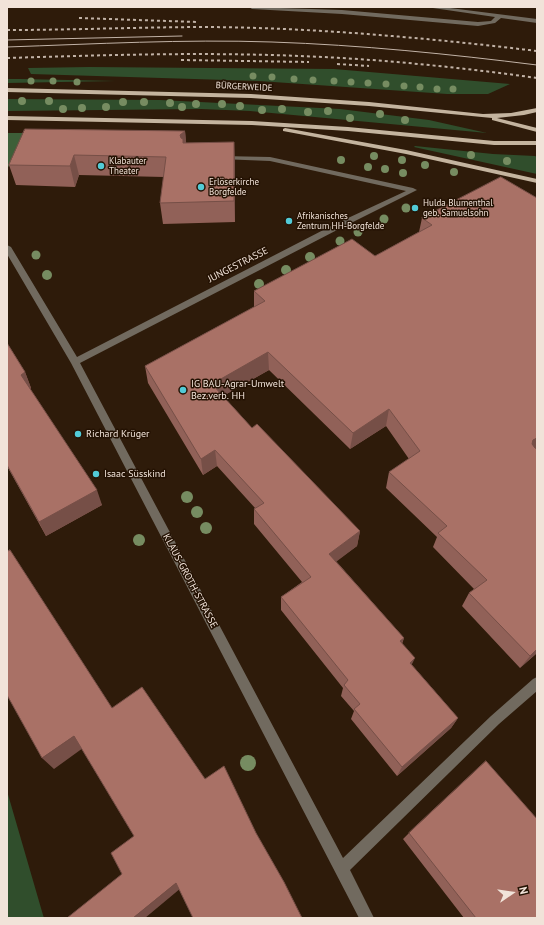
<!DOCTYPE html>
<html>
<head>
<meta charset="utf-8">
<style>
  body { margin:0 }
  #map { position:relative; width:544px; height:925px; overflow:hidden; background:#2e1b0a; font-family:"PT Sans",sans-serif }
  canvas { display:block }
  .frame { position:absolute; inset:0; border:8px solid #f1e3d9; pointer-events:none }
  .north { position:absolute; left:492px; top:873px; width:40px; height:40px; -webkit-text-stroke:3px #241203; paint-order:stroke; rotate:77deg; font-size:11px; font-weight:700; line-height:16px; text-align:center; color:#f1e3d9 }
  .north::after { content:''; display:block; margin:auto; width:14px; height:18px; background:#f1e3d9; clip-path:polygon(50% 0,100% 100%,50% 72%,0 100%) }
</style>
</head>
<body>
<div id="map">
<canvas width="544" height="925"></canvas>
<div class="frame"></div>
<div class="north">N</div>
</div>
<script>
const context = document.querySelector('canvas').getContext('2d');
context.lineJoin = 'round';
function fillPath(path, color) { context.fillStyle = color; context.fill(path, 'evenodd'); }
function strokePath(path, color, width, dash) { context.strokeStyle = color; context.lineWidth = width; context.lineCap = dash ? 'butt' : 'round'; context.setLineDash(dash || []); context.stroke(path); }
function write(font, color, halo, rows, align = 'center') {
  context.font = font + ' "PT Sans",sans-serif'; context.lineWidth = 3; context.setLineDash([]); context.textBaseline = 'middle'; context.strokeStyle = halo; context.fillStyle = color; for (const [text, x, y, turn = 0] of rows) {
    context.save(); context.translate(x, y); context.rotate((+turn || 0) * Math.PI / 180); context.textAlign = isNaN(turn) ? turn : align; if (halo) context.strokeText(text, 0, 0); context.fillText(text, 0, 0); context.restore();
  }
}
const green = new Path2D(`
  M89,67L334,69L510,84L488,94H447L259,81L31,74L28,68Z
  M7,79H21L116,81L7,83Z
  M7,99L160,100L340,109L429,120L487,133L250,111L201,109L7,111Z
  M415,146L493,154L535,156L537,157V174L414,147Z
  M7,791L43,915L44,918H7Z`);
const forest = new Path2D(`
  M7,133H34L21,162L7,167Z`);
const minor = new Path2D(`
  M249,7L342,10L478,22L491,21L495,17L426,7H442L537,19V23L501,18L495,23L478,26L342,14L252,9Z
  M222,156L270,157L413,188L417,190L339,229L80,363L343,858L491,716L533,679L537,677V691L499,724L350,870L374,918H359L71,363L7,254V245L11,247L77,357L333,225L406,191L270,161L220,159L219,158Z`);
const major = new Path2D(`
  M7,88L251,94L369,102L483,114L511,113L537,108V112L524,115L497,118L537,128V132L492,120V118L369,106L251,98L7,92Z
  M7,116L252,121L348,127L494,141H537V145H494L348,131L252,125L7,120Z
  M285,128L406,150L537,179V183L406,154L283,131V129Z`);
const tram = new Path2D(`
  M7,40L182,36
  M7,47C95,44 184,39 272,42C361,45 449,54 537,65`);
const rail = new Path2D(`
  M79,18L197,22
  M7,30C74,30 142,27 209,27C319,28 428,38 537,51
  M7,58C105,55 202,52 300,56C379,59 458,67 537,78
  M181,60L309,62
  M337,64L369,66`);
const trees = [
  [253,76,3.5],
  [272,77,3.5],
  [294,79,3.5],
  [313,80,3.5],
  [31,81,3.5],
  [53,81,3.5],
  [334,81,3.5],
  [77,82,3.5],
  [351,82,3.5],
  [368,83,3.5],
  [386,84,3.5],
  [404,86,3.5],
  [420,87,3.5],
  [437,89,3.5],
  [453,89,3.5],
  [22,101,4],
  [49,101,4],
  [123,102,4],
  [144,102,4],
  [170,103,4],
  [196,104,4],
  [222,104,4],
  [240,106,4],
  [106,107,4],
  [182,107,4],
  [82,108,4],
  [63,109,4],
  [282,109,4],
  [262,110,4],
  [328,111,4],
  [308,112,4],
  [380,114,4],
  [350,118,4],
  [405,120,4],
  [471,155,4],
  [374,156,4],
  [341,160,4],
  [402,160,4],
  [507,161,4],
  [425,165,4],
  [368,167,4],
  [385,169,4],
  [454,172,4],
  [403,173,4],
  [406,208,4.5],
  [384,219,4.5],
  [358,232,4.5],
  [340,241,4.5],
  [36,255,4.5],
  [310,257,5],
  [286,270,5],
  [47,275,5],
  [259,284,5],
  [187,497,6],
  [197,512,6],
  [206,528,6],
  [139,540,6],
  [248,763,8]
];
const wall = new Path2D(`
  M185,131L186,143L235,162V222L163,224L160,203L164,177L79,175L75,187L16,185L9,165Z
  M501,177L537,653L520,668L462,606L469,593L474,589L433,547L437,537L386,488L389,472L409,459L386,426L350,449L269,370L223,396L252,428L360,531L357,546L336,561L404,638L402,644L412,665L458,718L451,728L397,776L351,719L354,711L341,696L343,688L281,610V597L302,582L254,524V509L255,508L217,466L203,475L148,383L145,366L254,307V291L375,256L419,232L422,218Z
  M7,343L25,372L31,388L30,389L102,505L46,536L7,466Z
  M409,833L537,918H464L403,839Z`);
const shadedWall = new Path2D(`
  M185,131L187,151L185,163L180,135Z
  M234,142L235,162V222L234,201Z
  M74,155L79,175L75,187L70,166Z
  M268,352L269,370L214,401L212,384Z
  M25,372L31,388L28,391L21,375Z
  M389,409L386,426L350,449L353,433Z
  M537,438V451L526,457L533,440Z
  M215,450L217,466L203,475L201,459Z
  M97,490L102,505L46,536L39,522Z
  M360,531L357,546L328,568L329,554Z
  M404,638L399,650L400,641Z
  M537,649V653L520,668L530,656Z
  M415,658L409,670L410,663Z
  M458,718L451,728L397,776L402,767Z
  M74,736L83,748L54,769L42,758Z
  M176,883L181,888L145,918H133Z`);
const building = new Path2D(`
  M25,129L185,131L180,135L181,138L183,139V143L234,142V201L160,203L166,157L74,155L70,166L9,165Z
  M501,177L537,198V438L533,440L532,444L535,448L537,449V649L530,656L469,593L487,580L438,533L447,526L389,472L420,451L389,409L353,433L268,352L212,384L252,428L257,424L360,531L329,554L404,638L400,641L415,658L410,663L458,718L402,767L354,709L360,704L344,685L348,680L281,597L311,577L254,509L264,503L215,450L201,459L145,366L265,301L254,291L352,239L375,256L432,225L422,218Z
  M7,343L25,372L21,375L97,490L39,522L7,465Z
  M10,550L112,708L142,687L205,779L224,766L256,833L284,882L302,918H193L176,883L133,918H67L122,874L111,853L134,836L74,736L42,758L7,695V552Z
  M486,761L537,819V918H476L409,833Z`);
const markers = [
  [101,166,4,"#52cbd7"],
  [201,187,4,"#52cbd7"],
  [415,208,4,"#52cbd7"],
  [289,221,4,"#52cbd7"],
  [183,390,4,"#52cbd7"],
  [78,434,4,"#52cbd7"],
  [96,474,4,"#52cbd7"]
];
const farStreetnames = [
  ["BÜRGERWEIDE",244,87,3]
];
const farPoinames = [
  ["Klabauter",109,161],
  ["Theater",109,171],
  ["Erlöserkirche",209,182],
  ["Borgfelde",209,192],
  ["Hulda Blumenthal",423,203],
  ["geb. Samuelsohn",423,213],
  ["Afrikanisches",297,216],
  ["Zentrum HH-Borgfelde",297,226]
];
const streetNames = [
  ["JUNGESTRASSE",238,265,-27],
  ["KLAUS-GROTH-STRASSE",190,581,62]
];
const poiNames = [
  ["IG BAU-Agrar-Umwelt",191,384],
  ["Bez.verb. HH",191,396],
  ["Richard Krüger",86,434],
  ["Isaac Süsskind",104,474]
];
fillPath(green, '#304e2c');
fillPath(forest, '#3d5f38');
fillPath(minor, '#716a5f');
fillPath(major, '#c4b49f');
strokePath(tram, '#c2b3a7', 1);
strokePath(rail, '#c2b3a7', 2, [3, 3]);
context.fillStyle = '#768c61';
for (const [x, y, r] of trees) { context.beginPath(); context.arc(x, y, r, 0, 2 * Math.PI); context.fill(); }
fillPath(wall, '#916158');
fillPath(shadedWall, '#764f47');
fillPath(building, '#a97166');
strokePath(building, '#764f47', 1);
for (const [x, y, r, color] of markers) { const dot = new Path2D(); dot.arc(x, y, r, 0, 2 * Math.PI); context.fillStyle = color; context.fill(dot); strokePath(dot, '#241203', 1.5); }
write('9px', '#f1e3d9', '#241203', farStreetnames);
write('9px', '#f1e3d9', '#241203', farPoinames, 'left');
write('10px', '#f1e3d9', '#241203', streetNames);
write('10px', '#f1e3d9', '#241203', poiNames, 'left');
</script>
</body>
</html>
